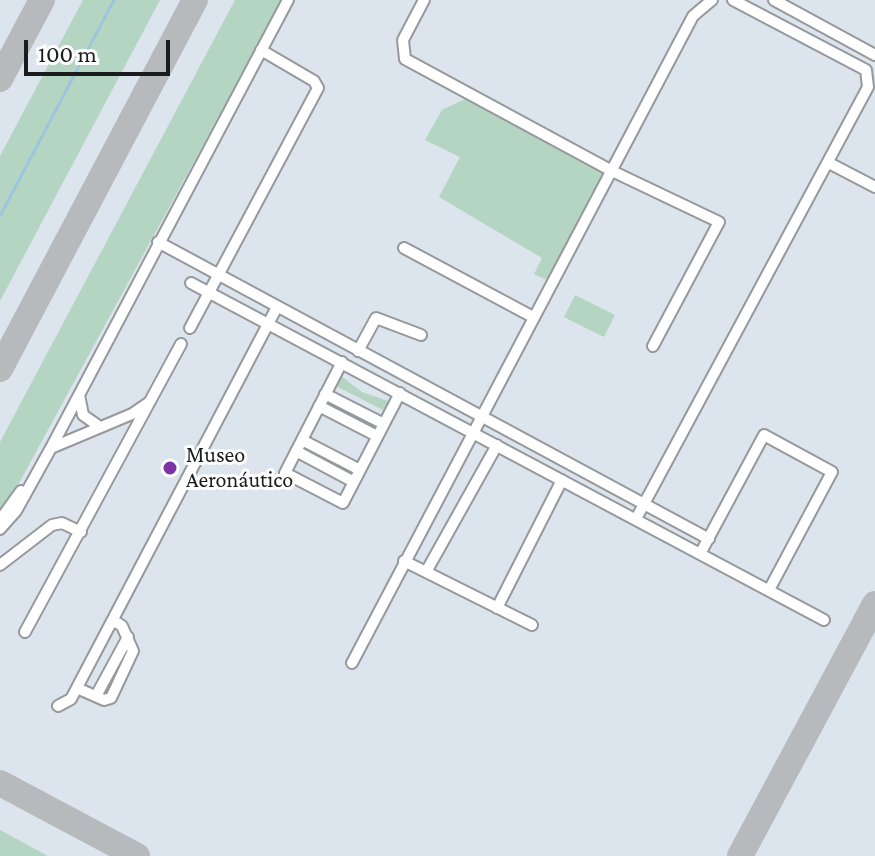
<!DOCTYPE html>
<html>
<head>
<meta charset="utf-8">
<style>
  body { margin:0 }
  #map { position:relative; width:875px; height:856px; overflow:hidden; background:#eef1f5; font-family:"Crimson Pro",serif }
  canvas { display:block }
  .scale { position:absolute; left:24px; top:40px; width:146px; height:36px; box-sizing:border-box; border:4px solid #1a1b1c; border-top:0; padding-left:10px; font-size:24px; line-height:28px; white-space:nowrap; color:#1a1b1c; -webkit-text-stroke:6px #fefefe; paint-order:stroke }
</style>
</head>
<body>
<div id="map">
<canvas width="875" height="856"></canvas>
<div class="scale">100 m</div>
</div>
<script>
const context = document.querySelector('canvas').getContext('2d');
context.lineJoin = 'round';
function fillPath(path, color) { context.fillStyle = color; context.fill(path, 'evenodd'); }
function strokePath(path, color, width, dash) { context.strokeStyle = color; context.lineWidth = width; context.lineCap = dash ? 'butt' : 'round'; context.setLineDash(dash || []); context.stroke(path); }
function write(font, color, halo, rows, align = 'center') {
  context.font = font + ' "Crimson Pro",serif'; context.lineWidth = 6; context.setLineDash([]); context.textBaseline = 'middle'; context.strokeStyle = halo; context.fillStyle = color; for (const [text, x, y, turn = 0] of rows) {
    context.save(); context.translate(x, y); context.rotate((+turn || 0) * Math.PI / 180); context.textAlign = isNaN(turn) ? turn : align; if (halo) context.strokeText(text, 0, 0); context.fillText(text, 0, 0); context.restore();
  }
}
const built = new Path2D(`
  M0,0H875V856H0Z`);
const green = new Path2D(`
  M83,0H160L0,301V156Z
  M235,0H282L0,518V442Z
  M465,99L604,173L549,281L534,274L542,258L439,197L460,157L425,140L442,110Z
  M575,295L615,315L604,337L564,317Z
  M341,376L362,392L388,401L383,410L336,386Z
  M0,830L48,856H0Z`);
const stream = new Path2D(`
  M0,216L114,0`);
const taxiway = new Path2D(`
  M0,79L42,0
  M0,369L195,0
  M0,783L137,856
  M740,856L875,604`);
const minor = new Path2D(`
  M424,0L403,40L405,59L612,171L719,222L653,346
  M774,0L875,55
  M829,163L875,187
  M158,242L709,539
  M404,248L533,317
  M191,283L824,620
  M190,328L318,88L314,81L261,50
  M358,351L376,318L421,335
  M342,362L285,473L343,503L400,393
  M325,394L384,424
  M79,395L83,415L100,427
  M319,406L377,436
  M302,440L360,470
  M51,448L132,414L148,403
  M296,451L354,482
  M637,517L868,87L866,70L733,0
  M0,520L21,491
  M0,529L16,511L52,446L288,0
  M700,554L764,435L832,472L769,590
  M404,561L532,625
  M0,565L52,525L62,523L81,532
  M426,572L497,445
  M497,608L562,480
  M25,632L181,344
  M352,663L693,16L712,0
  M77,688L104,700L111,698L133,651L122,626L113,620
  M96,696L128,637
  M58,706L71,699L277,307`);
const markers = [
  [170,468,8,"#7d33a6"]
];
const poiNames = [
  ["Museo",186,455],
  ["Aeronáutico",186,480]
];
fillPath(built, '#dce4ed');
fillPath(green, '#b4d5c1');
strokePath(stream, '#9dc5db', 3);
strokePath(taxiway, '#b7babc', 26);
strokePath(minor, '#96999c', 14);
strokePath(minor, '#fff', 10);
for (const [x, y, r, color] of markers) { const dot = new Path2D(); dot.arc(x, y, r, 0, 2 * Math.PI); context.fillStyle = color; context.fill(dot); strokePath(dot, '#fefefe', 3); }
write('22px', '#1a1b1c', '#fefefe', poiNames, 'left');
</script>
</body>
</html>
